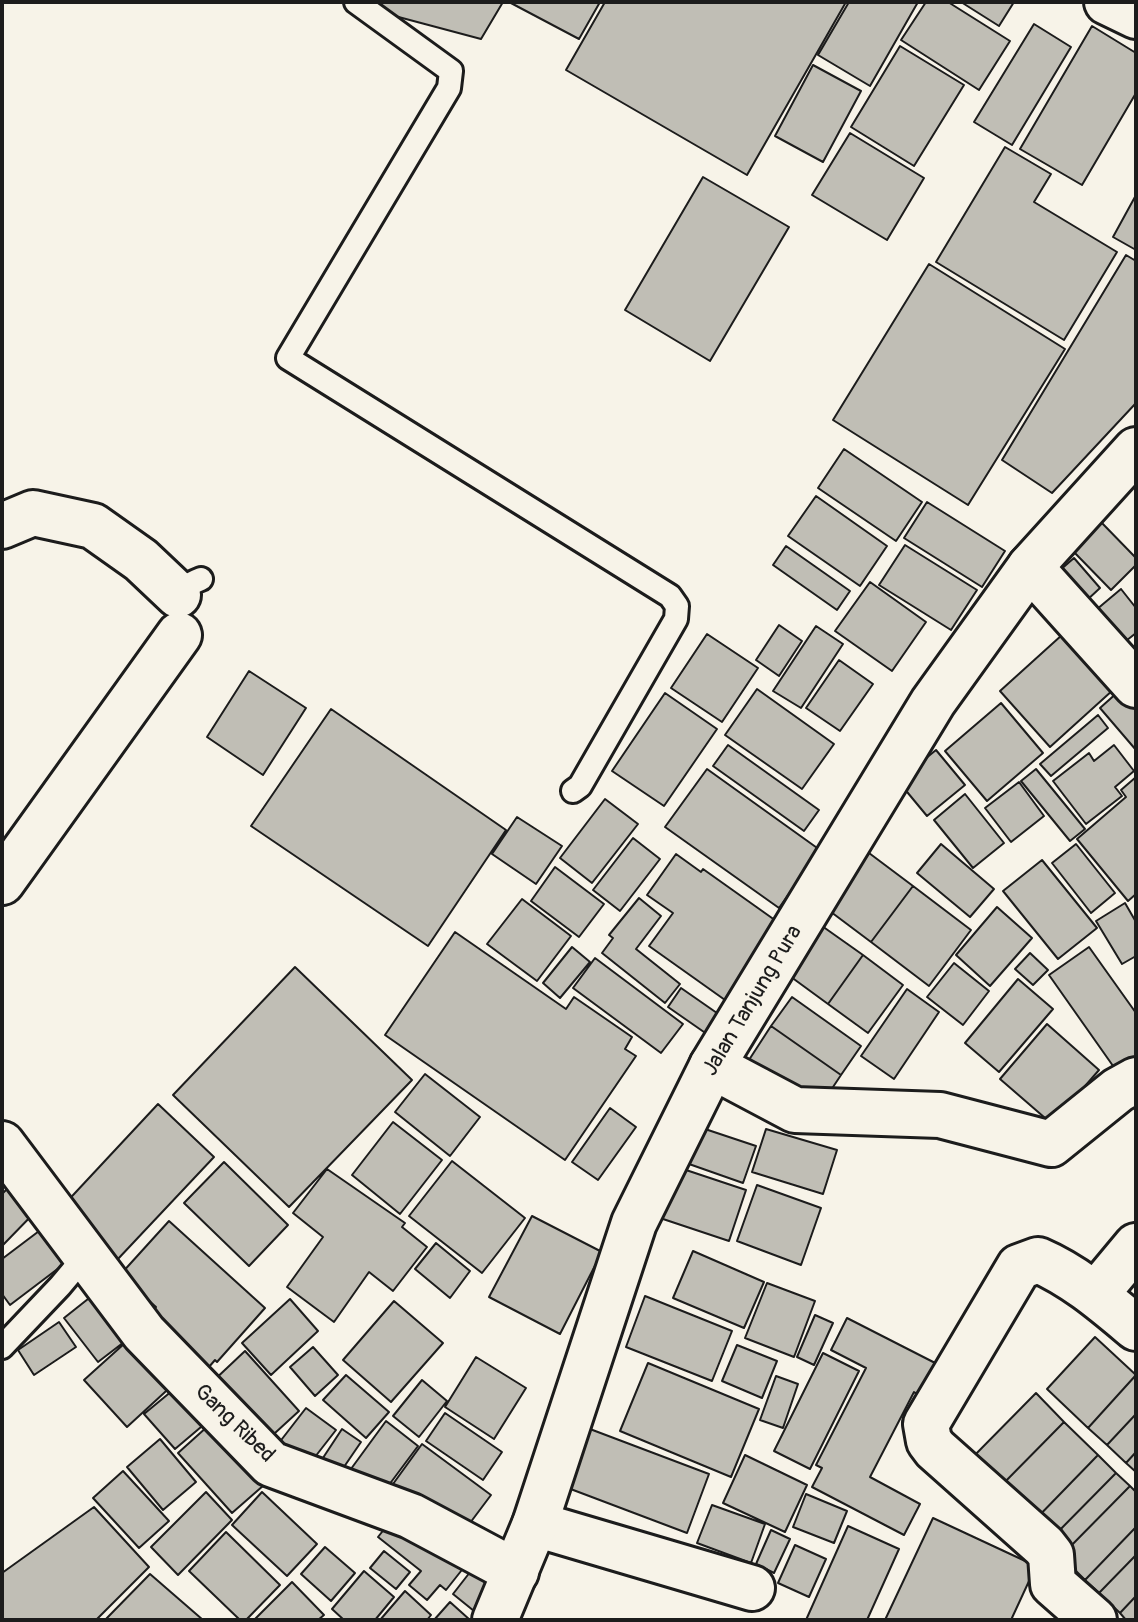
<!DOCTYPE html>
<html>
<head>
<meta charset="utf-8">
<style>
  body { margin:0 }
  #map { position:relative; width:1138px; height:1622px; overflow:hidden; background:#f7f3e8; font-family:Pangolin,sans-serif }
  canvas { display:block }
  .frame { position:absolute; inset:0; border:4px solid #1c1c1c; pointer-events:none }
</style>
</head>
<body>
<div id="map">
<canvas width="1138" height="1622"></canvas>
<div class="frame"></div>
</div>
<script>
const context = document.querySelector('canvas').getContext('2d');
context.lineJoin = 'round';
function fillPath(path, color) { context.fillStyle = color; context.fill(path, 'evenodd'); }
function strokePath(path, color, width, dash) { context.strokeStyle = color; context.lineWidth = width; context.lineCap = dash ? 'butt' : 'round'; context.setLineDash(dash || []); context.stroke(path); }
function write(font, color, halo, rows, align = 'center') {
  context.font = font + ' Pangolin,sans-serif'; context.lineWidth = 6; context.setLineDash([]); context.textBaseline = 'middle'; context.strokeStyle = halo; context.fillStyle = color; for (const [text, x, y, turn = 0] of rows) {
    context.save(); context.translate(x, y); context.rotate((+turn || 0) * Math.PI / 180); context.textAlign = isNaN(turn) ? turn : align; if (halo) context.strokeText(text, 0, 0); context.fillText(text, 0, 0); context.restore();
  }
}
const building = new Path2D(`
  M378,2H503L481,39L391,15Z
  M509,2H600L579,39Z
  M605,2H846L747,175L566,70Z
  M849,2H918L870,86L818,55Z
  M926,2H948L1010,41L979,90L901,40Z
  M961,2H1014L999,26Z
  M1034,24L1071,47L1012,145L974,122Z
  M1092,26L1136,53V93L1082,185L1020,149Z
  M900,46L964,85L914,166L851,127Z
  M813,65L861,91L823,162L775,136Z
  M850,133L924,178L887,240L812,195Z
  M1005,147L1051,174L1034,202L1117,252L1064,340L936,262Z
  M703,177L789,227L710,361L625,310Z
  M1136,195V250L1113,237Z
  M1126,255L1136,261V403L1052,493L1002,460Z
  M929,264L1065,349L968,505L833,420Z
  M844,449L922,502L896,541L818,488Z
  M816,496L887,546L860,586L788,536Z
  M927,502L1005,551L982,587L904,538Z
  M1100,521L1136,558V565L1111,590L1071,549Z
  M905,545L977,590L951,630L879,585Z
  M786,546L850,591L837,610L773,565Z
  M1074,558L1100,588L1086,601L1059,571Z
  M870,582L926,622L892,671L835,631Z
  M1121,589L1136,608V633L1117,648L1090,615Z
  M779,625L802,641L779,676L756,660Z
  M1073,625L1124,680L1050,747L1000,691Z
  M816,626L843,644L801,708L773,691Z
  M707,634L758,668L722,722L671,688Z
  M839,660L873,684L840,731L806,708Z
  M249,671L306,708L263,775L207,737Z
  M1128,683L1136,692V750L1100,708Z
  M757,689L834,744L802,789L725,735Z
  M665,693L717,729L664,806L612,771Z
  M1001,703L1043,753L987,801L945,751Z
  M331,709L506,830L428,946L251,826Z
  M1098,715L1108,728L1051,776L1040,764Z
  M728,745L819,810L804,831L713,766Z
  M1114,745L1134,771L1115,787L1122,796L1086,824L1053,781L1089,753L1094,761Z
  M936,750L965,785L927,816L898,781Z
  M707,769L820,850L779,908L665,827Z
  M1036,769L1085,829L1070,841L1021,781Z
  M1136,777V894L1128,901L1077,839L1126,797L1121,790Z
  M1019,782L1044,816L1011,842L985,808Z
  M965,794L1004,843L973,868L934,820Z
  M605,799L638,824L592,883L560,858Z
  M517,817L562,846L536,884L492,854Z
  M633,838L660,859L620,911L593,890Z
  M941,844L994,889L970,917L917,873Z
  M1076,844L1115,893L1091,913L1052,863Z
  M869,853L913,886L871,942L827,909Z
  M676,854L701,872L703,869L779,923L725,1000L649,946L673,913L647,895Z
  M1042,860L1097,928L1058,959L1003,891Z
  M555,867L604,904L579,937L531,901Z
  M913,886L971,930L929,986L871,942Z
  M639,898L661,916L636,949L680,984L665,1003L602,953L613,938L609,935Z
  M522,899L571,936L537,981L487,944Z
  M1125,903L1136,922V956L1122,964L1096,921Z
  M997,907L1032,938L990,986L956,955Z
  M822,926L863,955L828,1004L787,974Z
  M455,932L566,1009L574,997L632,1037L625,1049L636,1056L565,1160L385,1035Z
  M572,947L590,962L560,998L543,983Z
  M1089,947L1136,1013V1060L1118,1073L1049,975Z
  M1030,953L1048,970L1033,985L1015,969Z
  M863,955L903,985L868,1033L828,1004Z
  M595,958L683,1024L661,1053L573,988Z
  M954,963L989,991L963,1025L927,997Z
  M295,967L412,1080L289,1207L173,1095Z
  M1018,979L1053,1009L999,1072L965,1043Z
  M681,988L727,1020L714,1039L668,1007Z
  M907,989L939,1012L894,1079L861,1056Z
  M792,997L861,1046L841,1075L771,1026Z
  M1047,1024L1099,1070L1052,1124L1000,1079Z
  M771,1026L841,1075L817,1111L747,1063Z
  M425,1074L480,1117L450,1156L395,1112Z
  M158,1104L214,1157L117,1260L61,1208Z
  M610,1108L636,1127L598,1180L572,1162Z
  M393,1122L442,1160L400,1214L352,1175Z
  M702,1128L756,1146L743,1183L689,1164Z
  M766,1129L837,1150L823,1194L752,1172Z
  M452,1161L525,1218L482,1273L409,1216Z
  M224,1162L288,1225L249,1266L184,1203Z
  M677,1167L746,1190L729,1241L660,1218Z
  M327,1169L405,1223L402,1227L427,1247L393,1291L369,1272L334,1322L287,1287L323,1237L293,1213Z
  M13,1183L39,1208L2,1246V1194Z
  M757,1185L821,1208L801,1265L737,1241Z
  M532,1216L602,1252L560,1334L489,1297Z
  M169,1221L265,1308L217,1362L215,1360L202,1375L142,1322L156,1307L120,1275Z
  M51,1222L76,1255L10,1305L2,1294V1259Z
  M436,1243L470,1271L450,1298L415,1269Z
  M693,1251L764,1282L744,1328L673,1298Z
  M767,1283L815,1301L794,1357L745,1338Z
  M93,1295L128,1339L98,1362L64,1318Z
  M645,1296L732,1331L712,1381L626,1347Z
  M290,1299L318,1331L271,1375L242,1343Z
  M394,1301L443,1343L391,1402L343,1360Z
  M815,1315L833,1323L814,1365L797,1357Z
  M847,1318L943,1367L926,1399L914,1392L870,1477L920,1504L904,1535L812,1487L822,1468L816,1465L866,1368L831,1350Z
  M59,1322L76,1347L34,1375L18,1350Z
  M135,1334L177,1381L127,1427L84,1380Z
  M1095,1337L1136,1375L1088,1428L1047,1389Z
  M737,1345L777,1361L762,1398L722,1381Z
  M313,1347L338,1375L315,1396L290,1367Z
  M245,1351L299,1411L263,1444L210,1384Z
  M823,1353L859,1371L810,1469L774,1451Z
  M476,1357L526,1388L494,1439L445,1407Z
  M648,1363L759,1409L731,1477L620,1431Z
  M346,1375L389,1412L366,1438L323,1400Z
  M1136,1375V1414L1107,1445L1088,1428Z
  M776,1376L798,1384L783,1428L760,1420Z
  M422,1380L447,1401L419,1437L393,1416Z
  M184,1381L214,1416L175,1449L144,1414Z
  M1036,1393L1064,1422L996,1491L967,1463Z
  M306,1408L336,1430L304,1471L275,1448Z
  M445,1413L502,1452L483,1480L426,1441Z
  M1136,1414V1452L1126,1463L1107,1445Z
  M218,1417L272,1478L232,1513L178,1453Z
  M386,1421L418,1446L380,1497L348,1473Z
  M1064,1422L1098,1455L1030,1525L996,1491Z
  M582,1426L709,1474L687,1533L560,1485Z
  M342,1429L361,1442L333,1483L315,1470Z
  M160,1439L196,1482L163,1510L127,1467Z
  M422,1444L491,1495L461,1535L393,1484Z
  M1136,1452V1472L1126,1463Z
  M745,1455L807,1485L785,1532L723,1503Z
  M1098,1455L1116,1473L1048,1542L1030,1525Z
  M123,1471L169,1521L139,1548L93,1498Z
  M1116,1473L1130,1486L1061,1556L1048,1542Z
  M1130,1486L1136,1492V1527L1085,1580L1061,1556Z
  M206,1492L232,1520L178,1575L151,1547Z
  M262,1492L317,1544L287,1576L232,1525Z
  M806,1494L847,1511L834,1543L793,1527Z
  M712,1505L765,1524L751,1563L697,1543Z
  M94,1507L149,1567L96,1620H2V1573Z
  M397,1513L465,1566L446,1590L440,1585L427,1600L409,1585L421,1571L378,1537Z
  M933,1518L1036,1566L1011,1620H885Z
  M848,1526L899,1549L867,1620H806Z
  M1136,1527V1555L1099,1593L1085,1580Z
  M771,1530L790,1539L774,1573L756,1564Z
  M226,1532L280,1585L246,1620H240L189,1571Z
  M795,1545L826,1559L809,1597L778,1583Z
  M325,1547L355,1573L331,1601L301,1574Z
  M384,1551L410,1572L396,1589L370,1568Z
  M1136,1555V1596L1120,1613L1099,1593Z
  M481,1558L502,1576L474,1611L453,1594Z
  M364,1571L394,1597L375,1620H344L332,1609Z
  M150,1574L203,1620H105Z
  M292,1582L324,1615L318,1620H254Z
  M405,1591L431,1615L427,1620H380Z
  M1136,1596V1620H1126L1120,1613Z
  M450,1602L470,1620H434Z`);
const service = new Path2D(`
  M356,2L451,71L449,88L288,358L670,596L677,606L676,619L580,786L573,791
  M175,603C180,590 188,584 201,579
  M2,1347L60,1286L86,1255`);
const minor = new Path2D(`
  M2,526L33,513L93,526L141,560L178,595
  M1030,567L1136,685
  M2,882L179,635
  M712,1066L795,1110L940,1115L1051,1144L1118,1090L1136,1080
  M2,1144L144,1333L271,1464L411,1516L516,1572
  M1096,1294L1136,1246
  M535,1524L752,1588
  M1094,1620L1053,1584L1051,1555L1044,1546L935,1449L929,1441L926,1424L1019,1267L1038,1260C1075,1276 1105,1302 1136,1328`);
const tertiary = new Path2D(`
  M1107,2L1136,16
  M495,1620L535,1524L634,1223L712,1066L933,702L1030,567L1136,450`);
const streetNames = [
  ["Jalan Tanjung Pura",753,1001,-59],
  ["Gang Ribed",234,1424,44]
];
fillPath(building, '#c0beb5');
strokePath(building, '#1c1c1c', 2);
strokePath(service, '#1c1c1c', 28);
strokePath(minor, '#1c1c1c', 50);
strokePath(tertiary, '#1c1c1c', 50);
strokePath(service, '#f7f3e8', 22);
strokePath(minor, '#f7f3e8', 44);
strokePath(tertiary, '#f7f3e8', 44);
write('22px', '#1c1c1c', '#f7f3e8', streetNames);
</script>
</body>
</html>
